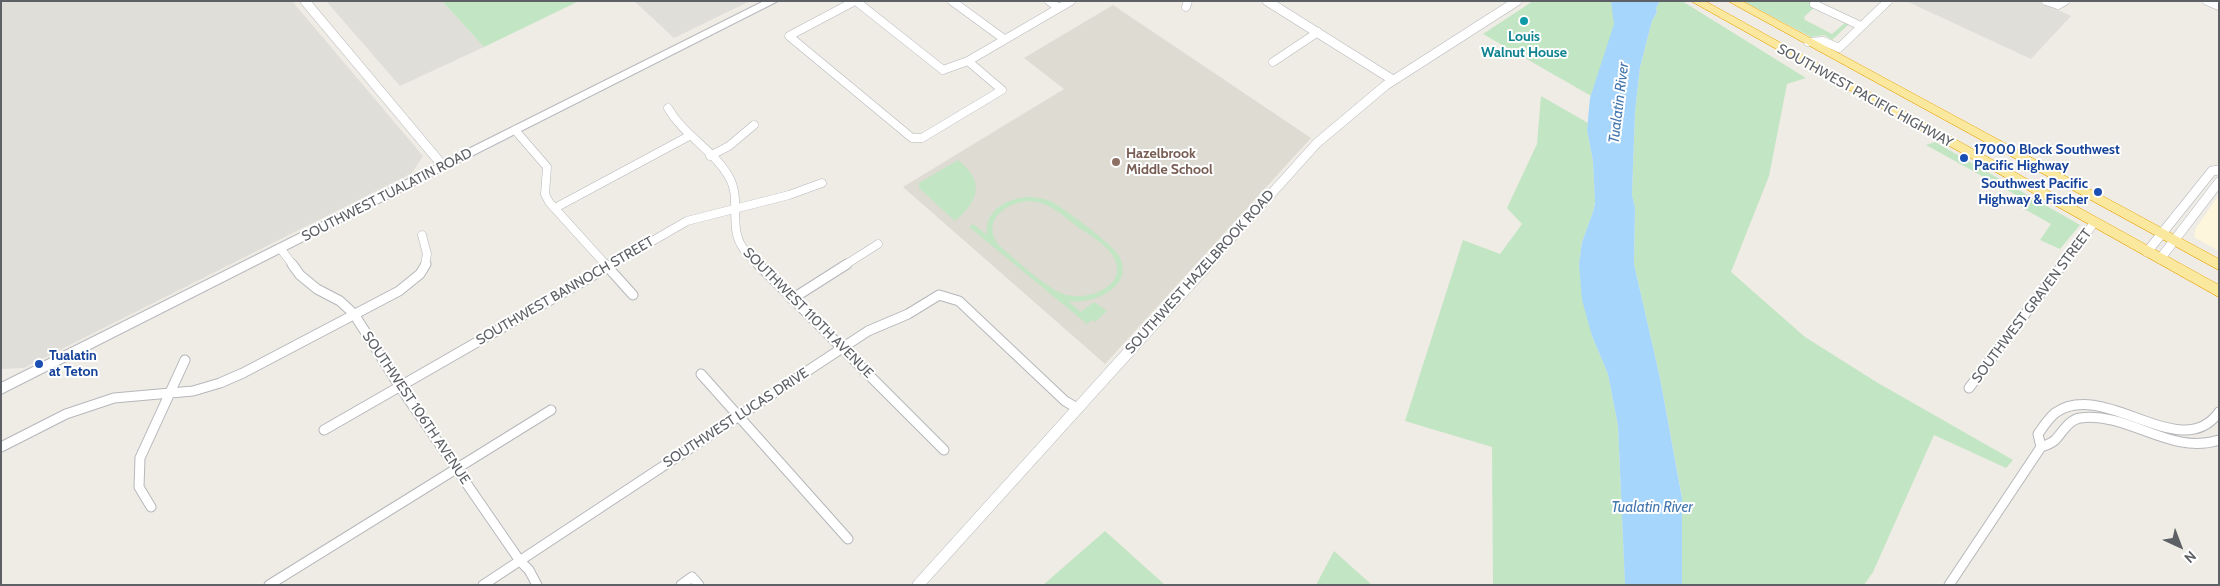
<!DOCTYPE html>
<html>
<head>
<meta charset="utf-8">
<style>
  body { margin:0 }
  #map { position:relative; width:2220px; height:586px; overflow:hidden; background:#efece5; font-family:Cabin,sans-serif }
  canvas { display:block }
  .frame { position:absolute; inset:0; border:2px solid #5d6065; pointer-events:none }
  .north { position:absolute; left:2155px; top:521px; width:50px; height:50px; -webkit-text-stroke:4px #fff; paint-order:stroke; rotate:137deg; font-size:14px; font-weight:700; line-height:20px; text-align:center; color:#5d6065 }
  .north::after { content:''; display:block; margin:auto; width:18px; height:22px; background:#5d6065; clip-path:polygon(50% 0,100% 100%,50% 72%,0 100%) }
</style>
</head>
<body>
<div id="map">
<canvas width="2220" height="586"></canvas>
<div class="frame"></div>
<div class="north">N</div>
</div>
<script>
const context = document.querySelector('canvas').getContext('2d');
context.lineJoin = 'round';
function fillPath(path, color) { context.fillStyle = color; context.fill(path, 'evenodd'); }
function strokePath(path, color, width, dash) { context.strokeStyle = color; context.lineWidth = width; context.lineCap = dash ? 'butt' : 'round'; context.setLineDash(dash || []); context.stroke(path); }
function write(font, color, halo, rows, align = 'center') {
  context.font = font + ' Cabin,sans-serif'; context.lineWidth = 4; context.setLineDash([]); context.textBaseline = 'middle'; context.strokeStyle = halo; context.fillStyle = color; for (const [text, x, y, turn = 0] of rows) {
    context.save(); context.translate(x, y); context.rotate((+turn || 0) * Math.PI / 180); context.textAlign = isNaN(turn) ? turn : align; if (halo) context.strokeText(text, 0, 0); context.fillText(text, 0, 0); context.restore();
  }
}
const commercial = new Path2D(`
  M2219,195V251L2194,237L2196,228Z`);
const industrial = new Path2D(`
  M1,1H292L423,156L412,173L24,368L1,369Z
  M326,1H442L484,47L400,86Z
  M634,1H750L674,38Z
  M1906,1H2038L2071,16L2031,59Z`);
const education = new Path2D(`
  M1113,5L1311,138L1105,364L903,187L1064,89L1024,58Z`);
const green = new Path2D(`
  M442,1H579L484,47Z
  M1533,1H1612L1626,8L1593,97L1483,34Z
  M1660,1H1682L1806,78L1787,84L1769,176L1731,272L1805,337L1878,383L2013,460L2006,468L1934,435L1873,572L1864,585H1682V497L1660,378L1634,264L1635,209L1632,195L1635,112L1640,67L1652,21L1657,12L1656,8Z
  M1743,1H1813L1816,6L1804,17L1805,20L1832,34L1847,21L1850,23L1832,40L1824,35L1811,37Z
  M1541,96L1588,123L1587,130L1593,161L1595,202L1593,212L1582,242L1579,264L1592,336L1608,374L1618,426L1625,585H1493L1492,447L1405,421L1463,240L1500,254L1522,224L1507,208L1537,144Z
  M1935,142L2080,225L2060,249L2040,240L2051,224L2021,207L2027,201L1926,145Z
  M958,160C985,181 979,201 955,221L919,188V183Z
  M1027,197C1035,197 1043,198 1050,201C1062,207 1113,244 1119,256C1136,287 1092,305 1068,301L1081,312L1094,302L1107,311L1095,322L1092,320L1087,324L969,227L973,224L987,235C984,211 1006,199 1027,197ZM1028,201C1048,202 1060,213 1075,225C1087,234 1105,243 1113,256C1131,287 1085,302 1063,294C1048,289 1010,256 997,243C982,219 1007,203 1028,201Z
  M1105,531L1165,585H1043Z
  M1334,551L1372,585H1316Z`);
const water = new Path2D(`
  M1611,1H1660L1656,8L1657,12L1652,21L1640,67L1635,112L1632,195L1635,208L1634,264L1660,378L1682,498V585H1625L1618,426L1608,374L1592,336L1582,300L1579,264L1582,242L1593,212L1595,203L1593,161L1587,130L1590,98L1614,24Z`);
const minorFar1 = new Path2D(`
  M855,1L789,36L912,138H922L1002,90L968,61
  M856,1L943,70L968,61L1071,1
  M952,1L1004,39
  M1049,1L1059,8
  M2046,1L2058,5L2065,1
  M2207,1L2219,6
  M1814,4L1861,26
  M1186,7L1188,1
  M1808,42L1823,41L1839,48L1888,1
  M1273,62L1318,32
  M668,108C684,136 714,150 729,177C742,199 728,227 743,248C747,255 754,260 759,265
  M515,130L547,167L545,194L549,202L606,265
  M710,156L729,146L754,125
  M555,208L689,136
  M422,235L427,254L425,265
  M280,248L293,265
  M611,265L687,221L789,195L822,183
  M845,265L878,244
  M2062,265L2094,223`);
const minor = new Path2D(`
  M292,264L300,275L317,289L340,301L354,314L400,387L520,561L529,570L537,585
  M605,264L633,295
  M758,264L944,450
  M792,299L847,264
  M701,374L848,539
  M1969,388L2063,264
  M324,430L613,264
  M1,447L66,414L114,398L193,391L220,383L243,373L399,291L420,274L426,264
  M2041,447L2038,434C2043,427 2048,419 2055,413C2104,378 2181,466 2219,412
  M151,507L139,487L140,458L185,360
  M269,585L551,410
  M483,585L868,331L908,314L939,295L959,301L1065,401L1077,408
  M681,585L692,577L699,585
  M1949,585L2041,447C2046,445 2051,444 2055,440C2063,432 2068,420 2080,418C2128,411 2170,456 2219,440`);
const tertiaryFar1 = new Path2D(`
  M305,1L443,166
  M1267,1L1393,80
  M2147,252L2212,171L2219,170
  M2160,259L2219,182
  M1207,265L1317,143L1386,85L1517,1`);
const tertiary = new Path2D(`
  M918,585L1208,264`);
const secondary = new Path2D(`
  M764,1H778L1,394V383Z`);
const trunk = new Path2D(`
  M1691,1H1705L2219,285V297Z
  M1728,1H1742L2219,259V270Z`);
const markers = [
  [1524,21,5,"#0f9aa8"],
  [1964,158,5,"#1a4fb4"],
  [1116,162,5,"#8d6e63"],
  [2098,192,5,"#1a4fb4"],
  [39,364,5,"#1a4fb4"]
];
const cultureNames = [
  ["Louis",1524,37],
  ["Walnut House",1524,53]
];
const streetNames = [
  ["SOUTHWEST PACIFIC HIGHWAY",1865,96,29],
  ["SOUTHWEST TUALATIN ROAD",387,195,-27],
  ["SOUTHWEST HAZELBROOK ROAD",1200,272,-48],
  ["SOUTHWEST BANNOCH STREET",565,291,-30],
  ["SOUTHWEST GRAVEN STREET",2032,306,-53],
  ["SOUTHWEST 110TH AVENUE",808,313,45],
  ["SOUTHWEST 106TH AVENUE",416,408,56],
  ["SOUTHWEST LUCAS DRIVE",736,418,-33]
];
const transitNames = [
  ["17000 Block Southwest",1974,150],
  ["Pacific Highway",1974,166],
  ["Southwest Pacific",2088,184,"right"],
  ["Highway & Fischer",2088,200,"right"],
  ["Tualatin",49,356],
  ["at Teton",49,372]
];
const educationNames = [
  ["Hazelbrook",1126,154],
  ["Middle School",1126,170]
];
const waterNames = [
  ["Tualatin River",1619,103,-83],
  ["Tualatin River",1652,508]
];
fillPath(commercial, '#fdf5dc');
fillPath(industrial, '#e0ded9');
fillPath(education, '#dedbd3');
fillPath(green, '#c2e5c3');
fillPath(water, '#a7d6fc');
strokePath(minorFar1, '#b5b7bb', 9);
strokePath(minor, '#b5b7bb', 11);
strokePath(tertiaryFar1, '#b5b7bb', 10);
strokePath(tertiary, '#b5b7bb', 12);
strokePath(secondary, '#b6b9be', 2);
strokePath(trunk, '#eba708', 1);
strokePath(minorFar1, '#fff', 8);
strokePath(minor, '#fff', 9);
strokePath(tertiaryFar1, '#fff', 9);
strokePath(tertiary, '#fff', 11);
fillPath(secondary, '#fff');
fillPath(trunk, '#fae89e');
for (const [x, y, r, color] of markers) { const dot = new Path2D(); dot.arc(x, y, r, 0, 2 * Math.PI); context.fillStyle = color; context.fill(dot); strokePath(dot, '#fff', 2); }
write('bold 14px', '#0d838f', '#fff', cultureNames);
write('14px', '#5d6065', '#fff', streetNames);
write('bold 14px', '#164399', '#fff', transitNames, 'left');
write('bold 14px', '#785e54', '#fff', educationNames, 'left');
write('italic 15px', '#4477ae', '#fff', waterNames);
</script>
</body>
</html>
